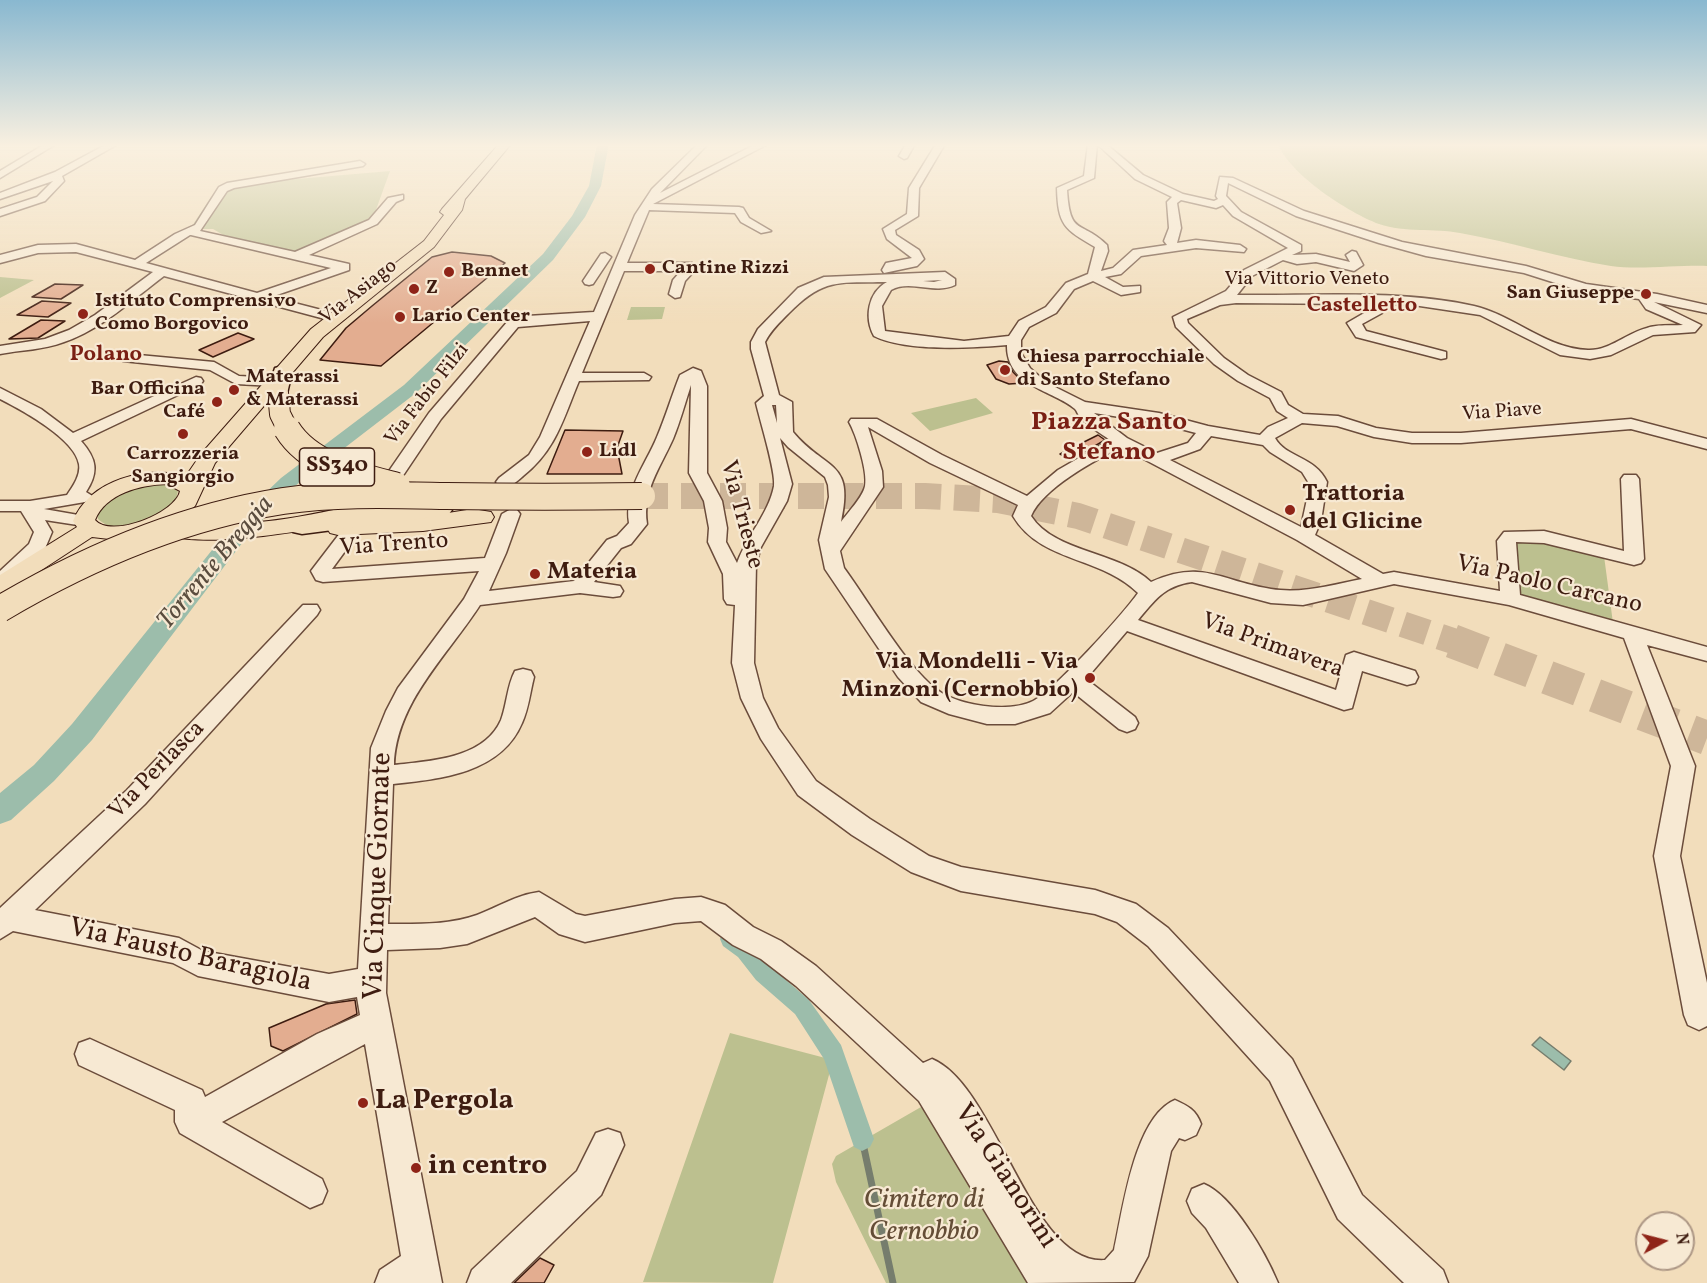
<!DOCTYPE html>
<html>
<head>
<meta charset="utf-8">
<style>
  body { margin:0 }
  #map { position:relative; width:1707px; height:1283px; overflow:hidden; background:#f2ddbb; font-family:Vollkorn,serif }
  canvas { display:block }
  .north { position:absolute; left:1635px; top:1211px; width:60px; height:60px; box-sizing:border-box; background:#f7e9d3; border:2px solid #ad9785; border-radius:50%; rotate:83deg; font-size:16px; font-weight:700; line-height:24px; text-align:center; color:#3e1c10 }
  .north::after { content:''; display:block; margin:auto; width:21px; height:27px; background:#8f2418; clip-path:polygon(50% 0,100% 100%,50% 72%,0 100%) }
</style>
</head>
<body>
<div id="map">
<canvas width="1707" height="1283"></canvas>
<div class="north">N</div>
</div>
<script>
const context = document.querySelector('canvas').getContext('2d');
context.lineJoin = 'round';
function fillPath(path, color) { context.fillStyle = color; context.fill(path, 'evenodd'); }
function strokePath(path, color, width, dash) { context.strokeStyle = color; context.lineWidth = width; context.lineCap = dash ? 'butt' : 'round'; context.setLineDash(dash || []); context.stroke(path); }
function write(font, color, halo, rows, align = 'center') {
  context.font = font + ' Vollkorn,serif'; context.lineWidth = 4.5; context.setLineDash([]); context.textBaseline = 'middle'; context.strokeStyle = halo; context.fillStyle = color; for (const [text, x, y, turn = 0] of rows) {
    context.save(); context.translate(x, y); context.rotate((+turn || 0) * Math.PI / 180); context.textAlign = isNaN(turn) ? turn : align; if (halo) context.strokeText(text, 0, 0); context.fillText(text, 0, 0); context.restore();
  }
}
const green = new Path2D(`
  M1278,144H1707V266C1679,265 1637,270 1611,266C1561,258 1511,242 1460,233C1434,228 1405,233 1379,224C1349,213 1289,174 1278,144Z
  M390,171L372,221L297,255L225,236L213,229H190L211,197L220,196L224,189L238,184Z
  M0,277L34,280L0,298Z
  M631,307H665L662,319L627,320Z
  M976,398L993,413L930,431L911,413Z
  M155,484L165,485L178,491L175,503C155,516 120,540 98,519L97,513C113,494 131,489 155,484Z
  M1518,540H1535L1604,556L1613,623L1516,596L1515,548Z
  M730,1033L833,1060L773,1283L643,1282Z
  M921,1107H929L941,1118L1034,1283H886L836,1182L832,1164L836,1156Z`);
const water = new Path2D(`
  M1540,1037L1571,1061L1564,1070L1532,1045Z`);
const stream = new Path2D(`
  M862,1139L893,1283`);
const canal = new Path2D(`
  M730,930L752,943L770,966L809,1000L841,1045L874,1139L870,1147L862,1151L854,1147L824,1059L795,1014L756,980L738,957L723,946L720,939L723,932Z`);
const river = new Path2D(`
  M597,144H609L601,186L585,217L553,260L416,393L295,486L249,534L92,740L54,781L11,820L0,824V793L34,765L72,724L233,524L281,478L404,385L543,254L572,216L589,186Z`);
const building = new Path2D(`
  M452,252L491,256L505,263L381,366L320,360L346,328L372,306L432,257Z
  M55,284L83,285L61,299L32,297Z
  M42,301L71,303L48,317L17,315Z
  M41,320L65,321L38,338L9,339Z
  M238,333L254,339L213,357L199,350Z
  M999,361L1008,362L1013,372L1024,383L1009,384L996,379L987,365Z
  M565,430L623,431L617,448L622,474H547Z
  M1098,435L1105,440L1071,460L1060,454Z
  M355,1000L357,1014L283,1051L271,1046L269,1028L326,1004Z
  M540,1258L554,1265L544,1283H514Z`);
const highwayTunnelFar1 = new Path2D(`
  M642,496H925L998,500L1078,516L1456,642`);
const highwayTunnel = new Path2D(`
  M1452,641L1707,738`);
const minor = new Path2D(`
  M45,144H56L0,178V171Z
  M107,144H118L62,176L64,181L45,201L0,216V209L37,197L53,181L0,199V193L55,172Z
  M698,144H708L660,193L756,144H768L653,204L739,207L743,208L749,218L771,231L761,233L741,222L735,213L649,210L627,263H692L698,267L685,281L680,297L675,298L669,294L673,280L681,271H624L582,373H644L651,377L649,380L579,381C563,419 556,450 523,476C515,483 510,488 499,486L496,482L499,478L529,455L540,437L590,321L518,327L441,419L386,501H374L371,497L429,413L508,321L527,316L594,312L635,215L652,189Z
  M906,144H915L907,158L904,159L899,156Z
  M936,144H945L919,188L918,216L895,230L896,235L919,250L924,259L917,266L884,273L882,270L886,263L912,258L887,239L883,229L907,214L909,188Z
  M1088,144H1106L1143,175L1183,194L1214,201L1218,199L1216,196L1220,177L1233,178L1304,211L1402,242L1526,266L1586,284L1657,294L1707,305V313L1654,302L1701,325L1695,332L1653,335L1611,355L1590,359L1560,355L1480,315L1413,305L1374,304L1382,313L1362,324L1366,331L1446,352V358L1441,359L1356,337L1347,323L1366,312L1359,304L1236,303L1220,305L1187,319L1188,323L1224,358L1248,375L1281,392L1288,405L1303,414L1338,416L1376,428L1412,433H1461L1631,419L1707,439V449L1631,429L1461,443H1412L1374,437L1337,426L1302,423L1275,438C1286,458 1315,456 1327,482L1321,521L1315,535L1383,574L1394,572L1500,591L1497,541L1504,532L1544,531L1624,551L1621,479L1624,475H1636L1639,479L1644,559L1641,563L1634,565L1544,543L1516,542L1520,595L1707,647V661L1647,645L1695,766L1680,856L1707,983V1026L1699,1030L1688,1025L1684,1015L1654,856L1671,766L1624,638L1509,605L1394,584L1303,605L1271,603L1192,582C1164,586 1155,600 1138,620L1336,690L1346,655L1354,652L1415,671L1418,677L1415,683L1407,685L1362,671L1352,708L1344,710L1127,631L1086,679L1135,717L1138,723L1135,729L1127,732L1119,729L1073,692L1050,713L1015,724H987L949,714L921,702L898,677L825,569L819,540L829,497L828,485L825,477L788,447L780,438L792,484L787,501L761,547L756,564L754,663L763,698L778,728L816,781L870,819L929,856L961,867L1095,890L1136,904L1168,928L1292,1059L1362,1195L1443,1270L1448,1283H1404L1338,1219L1270,1081L1148,946L1117,922L1095,914L961,891L911,872L852,835L798,795L761,739L741,698L732,663L735,605L727,604L724,599L723,574L708,542L709,528L704,501L689,473L691,385C685,403 680,422 673,439C660,468 642,491 647,524L631,544L621,548L594,582L620,586L623,591L620,596L613,597L580,593L480,605C448,655 396,702 394,765C429,761 484,759 501,720C507,704 507,686 515,671L523,669L531,671L534,677C530,692 529,708 522,723C501,773 441,779 393,784L388,924C417,924 449,925 477,915C498,907 516,895 539,892L576,914L585,916L675,899L701,897L725,905L753,927L781,941L816,966L923,1063L932,1059C997,1086 1030,1266 1105,1260L1114,1250C1123,1210 1134,1117 1175,1100C1188,1106 1196,1110 1201,1124L1196,1135L1185,1140L1179,1138L1171,1151L1148,1256L1134,1282L1028,1283L919,1101L796,986L761,959L733,945L701,921L675,923L585,942L559,934L535,917L467,944L440,948L387,950L386,993L442,1283H375L380,1270L401,1256L365,1044L222,1122L322,1179L327,1191L322,1203L310,1208L180,1133L175,1122V1110L79,1065L75,1054L79,1043L90,1039L202,1090L205,1097L317,1034L360,1015L357,997L329,1002L198,976L173,963L13,931L0,939V908L127,790L303,605H317L320,610L317,615L145,804L35,910L179,938L203,951L329,974L358,969L371,748L386,711L398,688L464,599L479,571L323,582L316,580L311,571L347,524H359L362,528L332,569L485,558L502,514L511,509L517,510L520,514L506,553L489,591L574,581L607,540L617,536L629,523C624,490 645,466 657,437C666,416 672,395 680,375L693,368L701,371L707,386V473L722,501L727,528L726,542L737,563C746,537 769,513 774,486C776,471 760,421 756,403L764,396L751,349V342L758,329L798,288L824,277L945,272L955,279V285C934,295 911,279 891,290L882,306L885,331L964,341L1009,336L1019,321L1046,307L1066,283L1088,274L1095,247C1064,229 1058,225 1057,188L1084,176ZM1097,144L1135,179L1172,197L1167,202L1169,228L1164,241L1167,245L1133,250L1113,268L1101,271L1108,251L1107,245C1081,219 1070,238 1067,190L1094,178ZM1228,183L1296,216L1379,243L1426,256L1524,273L1584,292L1639,299L1646,309L1683,325C1672,326 1658,324 1647,328C1627,333 1609,351 1588,350C1547,349 1513,315 1474,306C1399,289 1314,296 1237,295L1252,276L1283,260L1297,264L1316,262L1354,271L1363,265L1356,252L1352,251L1346,255L1350,262L1316,254L1292,255L1301,251V245L1241,212L1226,196ZM1181,200L1216,208L1223,205L1233,216L1288,248L1244,270L1226,291L1173,317L1176,327L1214,364L1238,381L1270,398L1277,411L1288,418L1268,427L1260,435L1208,426L1159,413L1085,402L1047,383L1030,368L1021,353V340L1029,327L1056,313L1074,289L1093,281L1121,295L1140,292V286L1123,287L1105,277L1121,274L1141,256L1196,248L1244,252L1246,249L1240,245L1196,240L1177,243L1181,228L1177,203ZM942,280L934,282L923,281ZM887,282C868,292 864,318 874,336C906,352 972,348 1007,345C1006,387 1054,390 1075,409C1077,411 1078,415 1080,417C1088,426 1100,433 1110,440L1058,470L1027,496L942,455L877,419H851L849,422C856,434 868,472 865,486C863,497 848,512 841,522C855,459 825,471 793,432L792,402L779,395L765,342C771,330 780,322 789,313C824,277 840,283 887,282ZM772,405H776L777,423ZM1094,413L1158,423L1196,433L1188,443L1157,453L1127,438ZM868,427L930,463L1018,505L1013,516C1041,563 1101,556 1138,593C1124,613 1053,692 1033,701C1009,713 957,706 936,689C905,665 869,602 844,568L840,551L883,487L882,471ZM1211,436L1263,445L1270,452L1302,472L1310,485L1301,527L1170,460L1200,449ZM1121,447L1297,540L1362,579C1332,585 1302,594 1271,589C1220,581 1203,559 1151,582C1118,551 1055,553 1031,516C1043,488 1094,461 1121,447Z
  M360,161L365,164L363,166L234,188L227,191L200,231L295,252L369,220L388,198L403,195V199L396,202L377,224L309,255L349,264V270L271,297L337,314V323H327L325,319L164,276C132,300 102,329 64,342C43,350 21,350 0,354V346L45,339L69,330L95,315L153,272L76,252L38,253L0,263V255L38,245L76,244L135,260L175,234L195,225L219,187L227,183ZM190,235H191L331,268L257,293L146,263Z
  M605,253L611,257L593,284L589,285L585,284L583,281L601,254Z
  M128,354L214,362L239,376L274,378L281,382L274,386L236,384L210,370L123,361L121,358L123,355Z
  M196,377L201,378L203,381L201,384L81,441C97,459 99,472 86,492L94,497L85,502L44,509L84,516L93,521L84,526L45,520L52,532L44,551L7,586L0,588V571L29,544L34,532L21,511H0V501H30L67,495C73,486 81,475 79,464C75,439 22,410 0,399V388L41,409L73,433Z
  M608,1129L620,1133L624,1145L601,1195L511,1283H467L472,1270L577,1171L596,1133Z
  M1204,1184C1233,1196 1266,1254 1278,1283H1239L1206,1228L1192,1213L1187,1201L1192,1189Z`);
const major = new Path2D(`
  M499,144H511L465,199L462,210L434,247L323,337L215,463L195,506L175,522C255,531 328,512 405,493L413,494L416,499L413,504L348,521L423,517L473,509L491,512L494,517L491,522L423,531L338,535L330,533L327,528L329,525C302,532 177,552 160,529L118,540L92,537L8,592L0,594V575L77,527L73,521C91,479 145,466 186,476L201,454L311,329L424,241L444,215L440,212L442,209ZM167,484L180,491C176,513 111,539 95,520C106,493 141,485 167,484Z`);
const highway = new Path2D(`
  M282,366L289,368L292,372L286,398H270L267,393L275,368Z
  M439,502L448,505L452,510L448,515L302,534L293,532L289,526L293,520L302,518Z`);
const highwayBridgeFar1 = new Path2D(`
  M278,393L280,414L288,430`);
const highwayBridge = new Path2D(`
  M287,429C309,465 359,476 397,486
  M0,609C88,557 181,517 283,501C337,493 392,495 446,496C512,497 577,497 642,496`);
const markers = [
  [650,269,6,"#8f2418"],
  [449,272,6,"#8f2418"],
  [414,289,6,"#8f2418"],
  [1646,294,6,"#8f2418"],
  [83,314,6,"#8f2418"],
  [400,317,6,"#8f2418"],
  [1005,370,6,"#8f2418"],
  [234,390,6,"#8f2418"],
  [217,402,6,"#8f2418"],
  [183,434,6,"#8f2418"],
  [587,452,6,"#8f2418"],
  [1290,510,6,"#8f2418"],
  [535,574,6,"#8f2418"],
  [1090,678,6,"#8f2418"],
  [363,1103,6,"#8f2418"],
  [416,1168,6,"#8f2418"]
];
const farPoinames = [
  ["Cantine Rizzi",662,269],
  ["Bennet",461,272],
  ["Z",426,289],
  ["San Giuseppe",1634,294,"right"],
  ["Istituto Comprensivo",95,302],
  ["Como Borgovico",95,325],
  ["Lario Center",412,317],
  ["Chiesa parrocchiale",1017,358],
  ["di Santo Stefano",1017,381],
  ["Materassi",246,378],
  ["& Materassi",246,401],
  ["Bar Officina",205,390,"right"],
  ["Café",205,413,"right"],
  ["Lidl",599,452],
  ["Carrozzeria",183,455,"center"],
  ["Sangiorgio",183,478,"center"]
];
const farStreetnames = [
  ["Via Vittorio Veneto",1307,280],
  ["Via Asiago",359,293,-38],
  ["Via Fabio Filzi",428,395,-52],
  ["Via Piave",1502,413,-4]
];
const farNeighbourhoodnames = [
  ["Castelletto",1362,307],
  ["Polano",106,356]
];
const shields = [
  [337,467,75]
];
const shieldNames = [
  ["SS340",337,467]
];
const poiNames = [
  ["Trattoria",1302,496],
  ["del Glicine",1302,524],
  ["Materia",547,574],
  ["Via Mondelli - Via",1078,664,"right"],
  ["Minzoni (Cernobbio)",1078,692,"right"]
];
const streetNames = [
  ["Via Trieste",740,515,75],
  ["Via Trento",394,546,-4],
  ["Via Paolo Carcano",1549,586,13],
  ["Via Primavera",1272,647,20],
  ["Via Perlasca",158,771,-46]
];
const farDistrictnames = [
  ["Piazza Santo",1109,424],
  ["Stefano",1109,454]
];
const waterNames = [
  ["Torrente Breggia",217,564,-50]
];
const nearStreetnames = [
  ["Via Cinque Giornate",380,876,-88],
  ["Via Fausto Baragiola",190,957,13],
  ["Via Gianorini",1004,1177,57]
];
const nearPoinames = [
  ["La Pergola",375,1103],
  ["in centro",428,1168]
];
const nearParknames = [
  ["Cimitero di",924,1202],
  ["Cernobbio",924,1234]
];
fillPath(green, '#bcc08f');
fillPath(water, '#9cbdab');
strokePath(water, '#767d6d', 1.5);
strokePath(stream, '#767d6d', 7);
fillPath(canal, '#9cbdab');
fillPath(river, '#9cbdab');
fillPath(building, '#e3ad90');
strokePath(building, '#3e1c10', 1.5);
strokePath(highwayTunnelFar1, '#ceb699', 26, [26, 13]);
strokePath(highwayTunnel, '#ceb699', 34, [34, 17]);
strokePath(minor, '#6b4c3b', 3);
strokePath(major, '#3e1c10', 2);
strokePath(highway, '#3e1c10', 3);
fillPath(minor, '#f7e9d3');
fillPath(major, '#f2ddbb');
fillPath(highway, '#f2ddbb');
strokePath(highwayBridgeFar1, '#3e1c10', 22, []);
strokePath(highwayBridge, '#3e1c10', 28, []);
strokePath(highwayBridgeFar1, '#f2ddbb', 20);
strokePath(highwayBridge, '#f2ddbb', 26);
const sky = context.createLinearGradient(0, 0, 0, 323);
sky.addColorStop(0, '#89b8d0');
sky.addColorStop(0.45, '#f9f0e0');
sky.addColorStop(1, '#f9f0e000');
context.fillStyle = sky;
context.fillRect(0, 0, 1707, 323);
for (const [x, y, r, color] of markers) { const dot = new Path2D(); dot.arc(x, y, r, 0, 2 * Math.PI); context.fillStyle = color; context.fill(dot); strokePath(dot, '#f7e9d3', 2); }
write('bold 20px', '#3e1c10', '#f7e9d3', farPoinames, 'left');
write('20px', '#3e1c10', '#f7e9d3', farStreetnames);
write('bold 22px', '#7a1f14', '#f7e9d3', farNeighbourhoodnames);
for (const [x, y, w] of shields) { const box = new Path2D(); box.roundRect(x - w / 2, y - 19, w, 38, 4.5); context.fillStyle = '#f7e9d3'; context.fill(box); strokePath(box, '#3e1c10', 1.5); }
write('bold 22px', '#3e1c10', null, shieldNames);
write('bold 24px', '#3e1c10', '#f7e9d3', poiNames, 'left');
write('24px', '#3e1c10', '#f7e9d3', streetNames);
write('bold 26px', '#7a1f14', '#f7e9d3', farDistrictnames);
write('italic 26px', '#5a4c3e', '#f7e9d3', waterNames);
write('28px', '#3e1c10', '#f7e9d3', nearStreetnames);
write('bold 28px', '#3e1c10', '#f7e9d3', nearPoinames, 'left');
write('italic 28px', '#644d36', '#f7e9d3', nearParknames);
</script>
</body>
</html>
